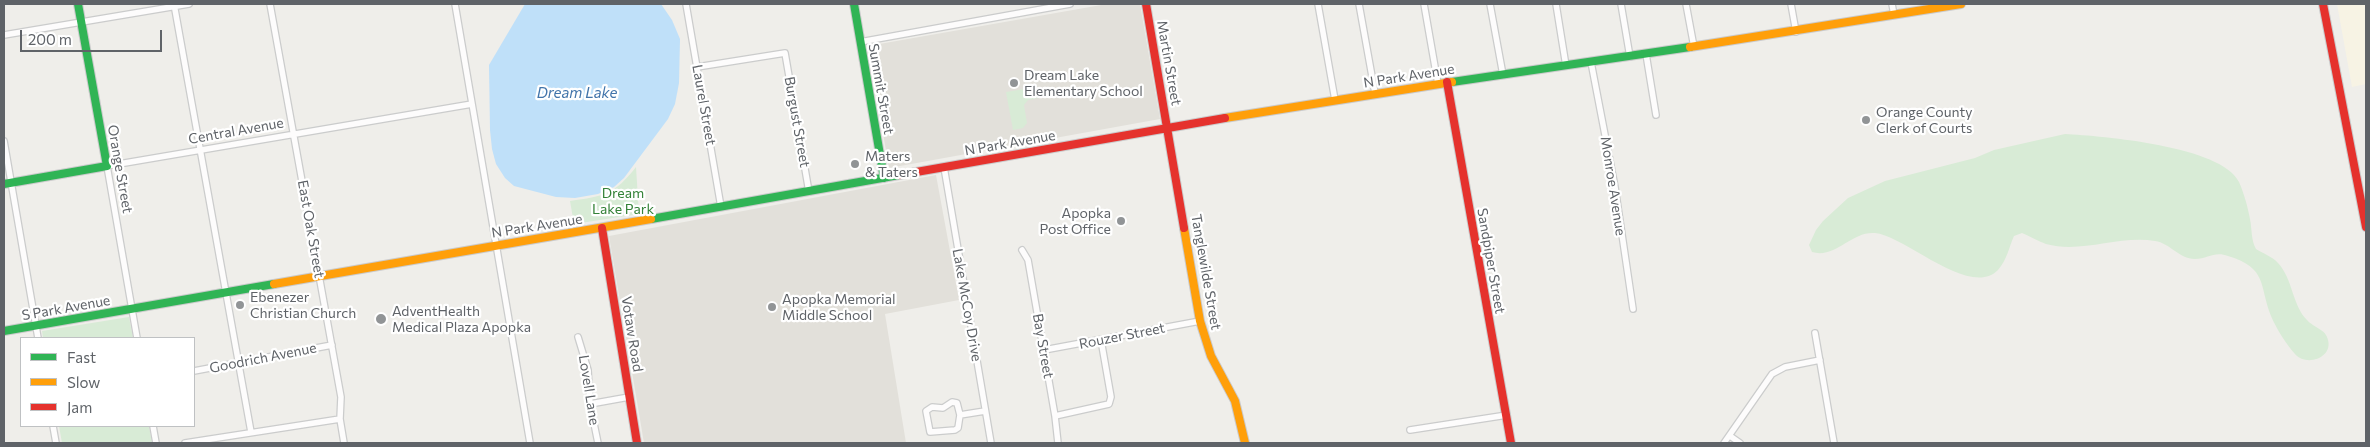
<!DOCTYPE html>
<html>
<head>
<meta charset="utf-8">
<style>
  body { margin:0 }
  #map { position:relative; width:2370px; height:447px; overflow:hidden; background:#efeeea; font-family:Commissioner,sans-serif }
  canvas { display:block }
  .frame { position:absolute; inset:0; border:5px solid #5f6368; pointer-events:none }
  .legend { position:absolute; left:20px; top:337px; width:175px; height:90px; box-sizing:border-box; background:#fff; border:1px solid #bfc1c3; margin:0; padding:6px 9px; list-style:none; font-size:15px; color:#5f6368 }
  .legend li { display:flex; align-items:center; gap:10px; height:25px }
  .legend b { width:25px; border:1px solid #bfc1c3 }
  .scale { position:absolute; left:20px; top:30px; width:142px; height:22px; box-sizing:border-box; border:2px solid #5f6368; border-top:0; padding-left:6px; font-size:15px; line-height:18px; white-space:nowrap; color:#5f6368; -webkit-text-stroke:4px #fff; paint-order:stroke }
</style>
</head>
<body>
<div id="map">
<canvas width="2370" height="447"></canvas>
<div class="frame"></div>
<ul class="legend">
<li><b style="height:6px;background:#30b455"></b>Fast</li>
<li><b style="height:6px;background:#ff9f0a"></b>Slow</li>
<li><b style="height:6px;background:#e5322d"></b>Jam</li>
</ul>
<div class="scale">200 m</div>
</div>
<script>
const context = document.querySelector('canvas').getContext('2d');
context.lineJoin = 'round';
function fillPath(path, color) { context.fillStyle = color; context.fill(path, 'evenodd'); }
function strokePath(path, color, width, dash) { context.strokeStyle = color; context.lineWidth = width; context.lineCap = dash ? 'butt' : 'round'; context.setLineDash(dash || []); context.stroke(path); }
function write(font, color, halo, rows, align = 'center') {
  context.font = font + ' Commissioner,sans-serif'; context.lineWidth = 4.5; context.setLineDash([]); context.textBaseline = 'middle'; context.strokeStyle = halo; context.fillStyle = color; for (const [text, x, y, turn = 0] of rows) {
    context.save(); context.translate(x, y); context.rotate((+turn || 0) * Math.PI / 180); context.textAlign = isNaN(turn) ? turn : align; if (halo) context.strokeText(text, 0, 0); context.fillText(text, 0, 0); context.restore();
  }
}
const commercial = new Path2D(`
  M2337,4H2366V84L2352,87Z`);
const education = new Path2D(`
  M1107,4H1140L1160,119L889,168L868,46Z
  M936,175L959,300L885,314L906,443H644L609,236Z`);
const green = new Path2D(`
  M1036,87L1038,98L1028,100L1024,105L1027,123L1023,128L1013,130L1006,92Z
  M2065,134C2102,136 2222,146 2239,182C2244,193 2248,208 2250,219C2252,229 2251,240 2256,249C2262,253 2273,257 2278,263C2293,279 2292,305 2307,320C2314,328 2326,329 2328,340C2333,358 2306,367 2295,354C2286,344 2276,328 2271,316C2259,286 2268,268 2228,256C2214,251 2208,259 2195,259C2179,259 2170,243 2155,241C2119,235 2081,254 2046,244C2038,241 2029,236 2022,233L2014,236C2009,247 2007,260 1998,270C1970,299 1904,235 1875,233C1851,231 1836,259 1812,252L1809,245L1816,230L1823,221L1848,198L1885,181L1975,158L1994,150Z
  M636,167L639,214L574,224L570,201C604,196 614,195 636,167Z
  M129,317L133,338H43L42,331Z
  M59,426H149L152,443H62Z`);
const water = new Path2D(`
  M525,4H661L672,20L680,39L679,83L675,104L668,119L624,178L614,187L598,194L575,198L556,197L514,186L505,178L496,164L492,149L490,130L489,65Z`);
const street = new Path2D(`
  M174,4L251,432
  M270,4L341,397L340,419L344,443
  M455,4L530,443
  M686,4L721,207
  M1318,4L1335,100
  M1359,4L1375,93
  M1424,4L1438,84
  M1490,4L1503,75
  M1556,4L1566,66
  M1621,4L1630,57
  M1686,4L1694,47
  M1791,4L1796,32
  M1892,4L1894,15
  M4,35L189,4
  M860,42L1070,4
  M1646,54L1656,115
  M1591,62L1615,187L1633,309
  M697,67L785,53L809,192
  M4,141L38,338
  M944,167L991,443
  M1022,250L1028,260L1055,416L1058,443
  M1815,333L1834,443
  M578,337L588,370L590,404L598,443
  M137,338L107,166L472,104
  M1044,350L1200,321
  M194,371L332,345
  M952,402L957,403L960,415L958,428L955,430L930,432L926,411L932,407L943,408Z
  M590,404L629,397
  M960,415L985,411
  M1055,416L1109,404L1111,397L1101,340
  M53,426L56,443
  M153,426L156,443
  M1410,430L1507,415
  M1730,436L1740,443
  M185,443L340,419
  M1724,443L1772,374L1785,367L1820,360`);
const fast = new Path2D(`
  M854,4L884,178
  M1452,82L1690,47
  M4,184L107,166L78,4
  M651,219L899,175
  M4,331L274,284`);
const slow = new Path2D(`
  M1690,47L1961,4
  M1225,118L1452,82
  M1184,228L1200,321L1211,356L1235,401L1245,443
  M274,284L651,219`);
const jam = new Path2D(`
  M1146,4L1184,228
  M2323,4L2366,227
  M1447,82L1511,443
  M899,175L1225,118
  M602,228L637,443`);
const markers = [
  [1014,83,5,"#919496"],
  [1866,120,5,"#919496"],
  [855,164,5,"#919496"],
  [1121,221,5,"#919496"],
  [240,305,5,"#919496"],
  [772,307,5,"#919496"],
  [381,319,6,"#919496"]
];
const streetNames = [
  ["Martin Street",1169,63,80],
  ["N Park Avenue",1409,76,-9],
  ["Summit Street",881,89,80],
  ["Laurel Street",704,105,80],
  ["Burgust Street",797,122,80],
  ["Central Avenue",236,131,-10],
  ["N Park Avenue",1010,143,-10],
  ["Orange Street",120,169,80],
  ["Monroe Avenue",1613,186,81],
  ["N Park Avenue",537,226,-9],
  ["East Oak Street",311,229,80],
  ["Sandpiper Street",1491,261,80],
  ["Tanglewilde Street",1206,272,80],
  ["Lake McCoy Drive",967,305,80],
  ["S Park Avenue",66,308,-10],
  ["Votaw Road",632,334,81],
  ["Rouzer Street",1122,336,-11],
  ["Bay Street",1043,346,80],
  ["Goodrich Avenue",263,358,-11],
  ["Lovell Lane",589,390,81]
];
const poiNames = [
  ["Dream Lake",1024,75],
  ["Elementary School",1024,91],
  ["Orange County",1876,112],
  ["Clerk of Courts",1876,128],
  ["Maters",865,156],
  ["& Taters",865,172],
  ["Apopka",1111,213,"right"],
  ["Post Office",1111,229,"right"],
  ["Ebenezer",250,297],
  ["Christian Church",250,313],
  ["Apopka Memorial",782,299],
  ["Middle School",782,315],
  ["AdventHealth",392,311],
  ["Medical Plaza Apopka",392,327]
];
const parkNames = [
  ["Dream",623,193],
  ["Lake Park",623,209]
];
const waterNames = [
  ["Dream Lake",577,93]
];
fillPath(commercial, '#f7f3e4');
fillPath(education, '#e2e0da');
fillPath(green, '#d8ebd6');
fillPath(water, '#bfe0f9');
strokePath(street, '#cbcccc', 8);
strokePath(fast, '#cacacb', 10);
strokePath(slow, '#cacacb', 10);
strokePath(jam, '#cacacb', 10);
strokePath(street, '#fdfcfc', 5.5);
strokePath(fast, '#30b455', 8);
strokePath(slow, '#ff9f0a', 8);
strokePath(jam, '#e5322d', 8);
for (const [x, y, r, color] of markers) { const dot = new Path2D(); dot.arc(x, y, r, 0, 2 * Math.PI); context.fillStyle = color; context.fill(dot); strokePath(dot, '#fff', 2); }
write('14px', '#5f6368', '#fff', streetNames);
write('14px', '#5f6368', '#fff', poiNames, 'left');
write('14px', '#348238', '#fff', parkNames);
write('italic 15px', '#4174aa', '#fff', waterNames);
</script>
</body>
</html>
